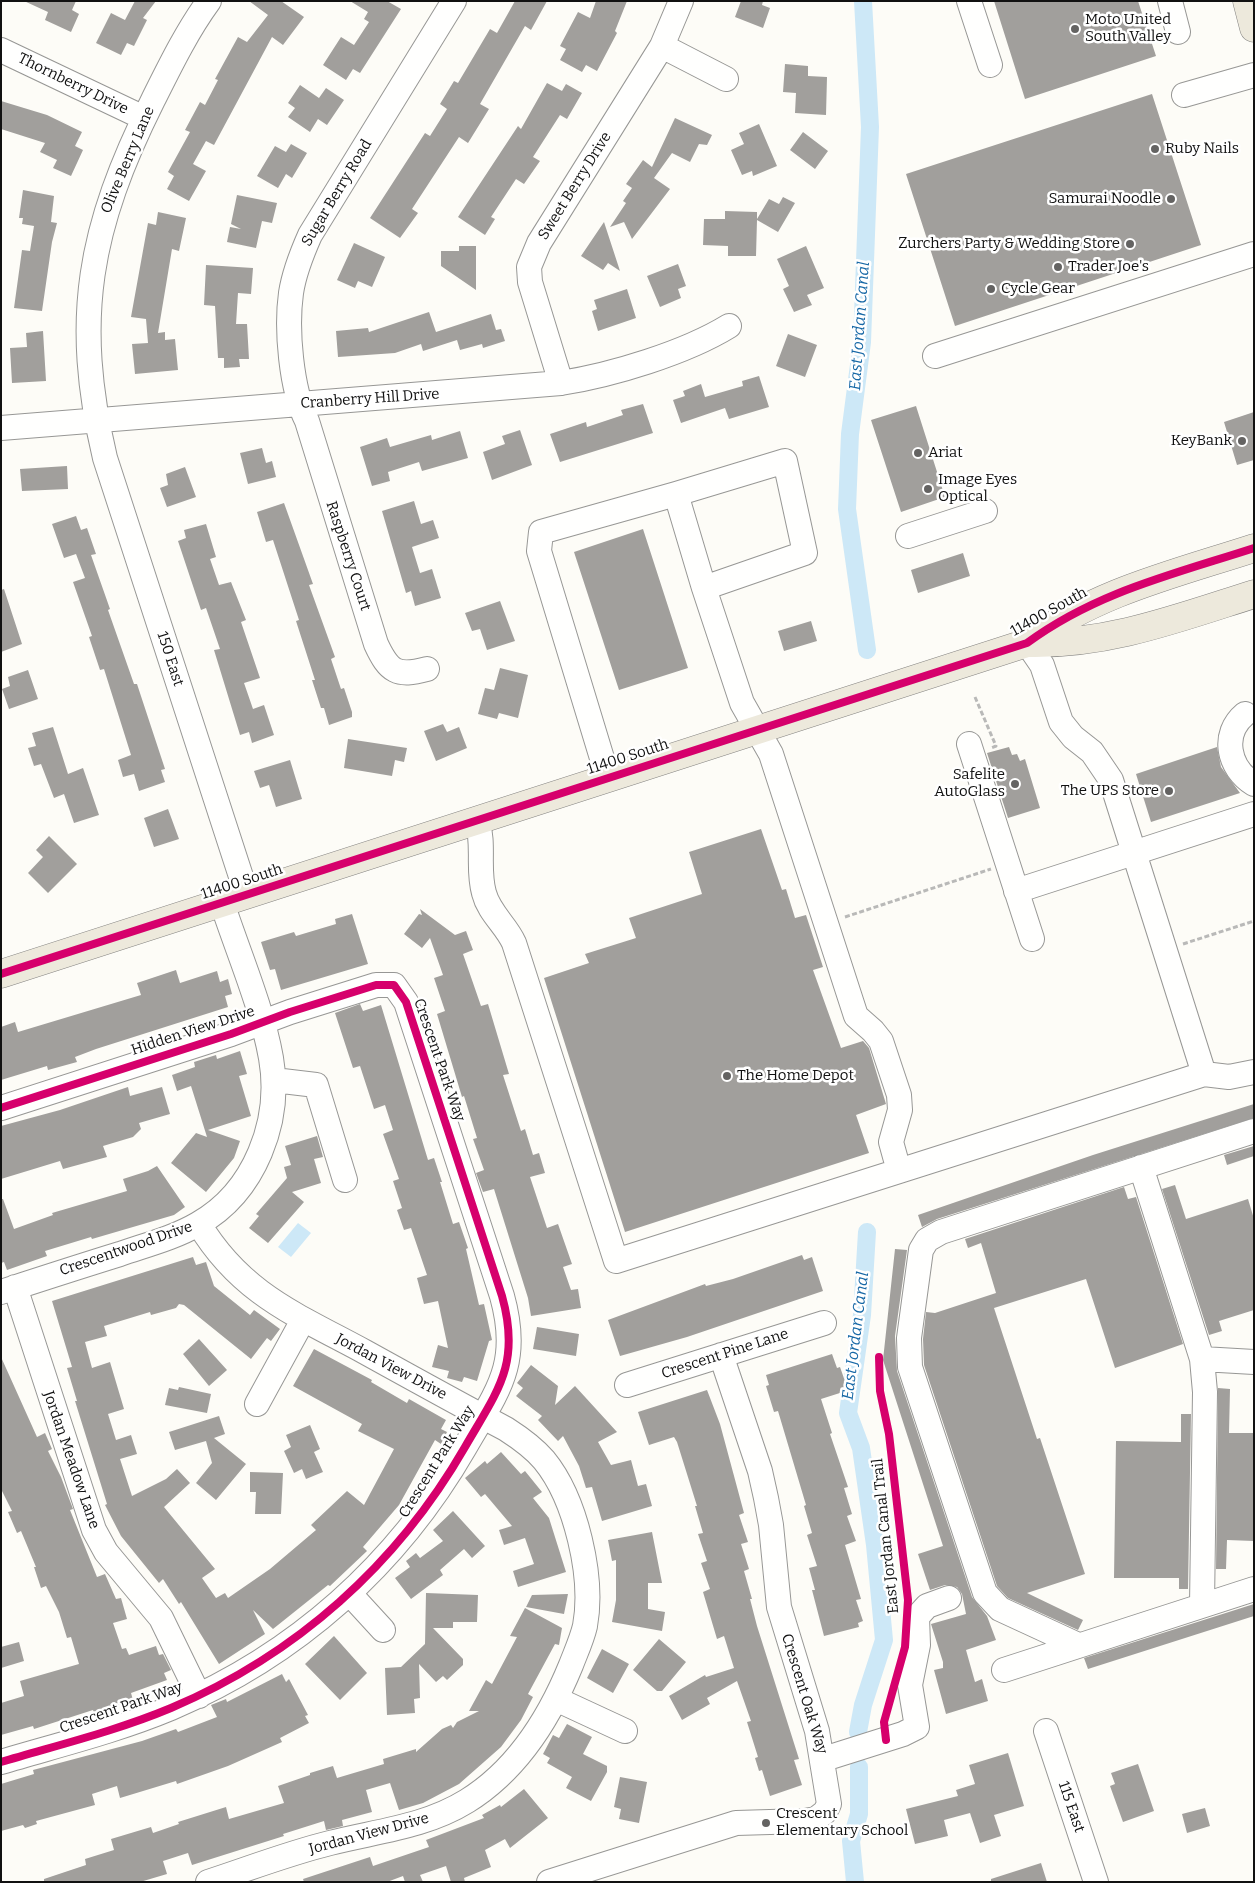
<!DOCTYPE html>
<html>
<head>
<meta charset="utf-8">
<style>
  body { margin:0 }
  #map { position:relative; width:1255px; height:1883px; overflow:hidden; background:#fdfcf7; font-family:Bitter,serif }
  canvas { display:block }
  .frame { position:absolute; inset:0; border:2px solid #111; pointer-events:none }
</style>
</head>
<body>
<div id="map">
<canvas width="1255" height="1883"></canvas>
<div class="frame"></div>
</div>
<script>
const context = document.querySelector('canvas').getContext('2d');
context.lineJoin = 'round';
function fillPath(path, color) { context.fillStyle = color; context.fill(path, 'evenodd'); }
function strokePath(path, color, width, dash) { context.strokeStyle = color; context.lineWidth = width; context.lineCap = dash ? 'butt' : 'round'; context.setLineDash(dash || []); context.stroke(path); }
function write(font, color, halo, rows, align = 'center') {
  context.font = font + ' Bitter,serif'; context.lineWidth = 5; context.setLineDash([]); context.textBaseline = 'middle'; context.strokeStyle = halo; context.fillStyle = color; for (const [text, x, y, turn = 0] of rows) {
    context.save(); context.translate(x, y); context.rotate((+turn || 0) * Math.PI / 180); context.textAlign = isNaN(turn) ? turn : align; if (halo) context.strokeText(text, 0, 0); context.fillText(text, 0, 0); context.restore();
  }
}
const water = new Path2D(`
  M298,1223L311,1233L291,1257L278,1247Z`);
const canal = new Path2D(`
  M863,1L870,127L862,342L850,434L847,509L867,650
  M858,1732L863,1705L884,1640L875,1545L861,1448L848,1413L862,1315L867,1232
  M855,1882L851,1841L859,1814V1767`);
const building = new Path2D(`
  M24,1H76L72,10L79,14L71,32L45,20L48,12Z
  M135,1H156L143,18L147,20L134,46L127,43L121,55L96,43L111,13L125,20Z
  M249,1H281L304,17L283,45L272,37L214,145L206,141L193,164L206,171L189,201L167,189L174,176L168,172L190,132L185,130L200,102L205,105L218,80L215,79L238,37L247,42L268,15Z
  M350,1H387L401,9L360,73L353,69L346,80L323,65L341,37L354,45L369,22L364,19L368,12Z
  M515,1H547L531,30L525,26L480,104L489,109L468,143L459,137L412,209L418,213L400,238L370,218L425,133L430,136L447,109L440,104L454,81L458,83L490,29L497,33Z
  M596,1H627L615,31L617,33L597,71L586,65L582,72L560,60L566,49L560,46L578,12L590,18Z
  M741,1H763L762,5L770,8L763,28L735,17Z
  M994,1H1138L1156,56L1025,99Z
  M785,64L808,66V76L827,77L826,115L795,113L796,93L783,92Z
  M547,83L562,91L566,84L582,93L567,119L560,115L533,157L540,161L524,184L516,179L491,217L495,219L485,235L458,217L518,126L521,129Z
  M300,85L319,98L326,88L344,100L327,125L318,119L310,132L288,117L295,108L288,103Z
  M1152,94L1201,245L955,326L906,174Z
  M1,101L47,115L82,132L75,146L83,150L71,176L53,168L57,160L40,152L45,143L1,129Z
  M675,118L712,135L707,145L699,144L690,162L672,153L654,178L670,189L632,239L624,222L610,227L626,203L623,201L632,188L626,184L643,160L652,167Z
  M759,124L777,166L753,176L752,171L742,175L731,150L744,144L739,133Z
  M803,132L828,151L815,169L790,150Z
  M291,144L307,153L292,178L286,174L278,188L257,176L275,146L286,152Z
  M23,190L54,196L51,222L57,223L52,242L42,311L14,308L22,250L30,251L34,226L22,224L23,218H19Z
  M237,195L277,203L272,223L262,221L256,248L227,242L230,227L241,229L231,224Z
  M783,197L795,203L778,232L757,220L756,256H728V246L703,245L704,219H725V211L757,212V219L769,199L779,204Z
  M158,212L186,218L179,251L172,249L158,333L165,332V340L175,339L178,370L135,374L132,344L148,343L146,319L131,317L148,223L156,225Z
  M604,222L620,271L608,263L603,270L581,256Z
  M354,243L385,257L372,287L358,281L355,288L337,280Z
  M459,246H476V290L441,266V251H459Z
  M806,246L824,288L807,295L812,305L794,312L783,289L789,286L777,259Z
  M678,264L686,286L678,289L681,298L660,307L647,276Z
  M206,265L253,268L251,294L238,293L236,324H247L249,359H239L240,367L224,368V358H218L215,306L204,305Z
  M627,289L636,318L598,331L592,311L597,309L594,300Z
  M429,312L436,332L491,314L496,330L501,329L505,341L483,348L482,344L460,350L457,340L423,351L421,344L395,353L338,357L336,331L368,328L369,332Z
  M43,331L46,381L12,383L10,348L27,347L26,333Z
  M788,334L817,345L805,377L776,366Z
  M759,376L769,407L729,419L725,408L681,423L673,400L685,396L683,391L701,384L705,397L743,386L742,381Z
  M643,404L653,433L560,462L550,434L586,422L587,427L623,415L621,410Z
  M916,406L945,497L901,512L871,420Z
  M1254,412V460L1237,465L1224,422Z
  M520,430L532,465L492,480L483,452L505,444L502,436Z
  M460,431L468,458L422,471L419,462L388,472L390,481L372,486L360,447L387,438L390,447L431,435L432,440Z
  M262,448L266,463L272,461L276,477L248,484L240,453Z
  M67,466L68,489L22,491L20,469Z
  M185,467L196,497L167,507L160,488L168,485L166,474Z
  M414,501L421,524L433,520L439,538L412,547L420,573L432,569L441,598L415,606L411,591L406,593L382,511Z
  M284,503L313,584L309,585L335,657L331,659L341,689L344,688L352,712V717L329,725L324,708H321L312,680H315L296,621L299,620L273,540L266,542L257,512Z
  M76,516L81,530L87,528L96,554L91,555L110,609L108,610L134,684H137L165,769L161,770L165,782L139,791L134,774L123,777L118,760L131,755L104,669L100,670L89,637L92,636L73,582L85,578L76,554L64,558L52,524Z
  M206,524L216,557L210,559L219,585L231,582L246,620L241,622L260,678L244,683L253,709L264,705L274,735L252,743L249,732L240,735L214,650L220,649L206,608L201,610L178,541L186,538L184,530Z
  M643,529L688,668L619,690L574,552Z
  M963,553L970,576L918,593L911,570Z
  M4,589L22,644L1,652V590Z
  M500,601L515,641L487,650L480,629L472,631L465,613Z
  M811,621L817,641L784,651L778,631Z
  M500,668L528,675L518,718L499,713L497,719L478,714L485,688L494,690Z
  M28,670L38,699L9,709L2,689L10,686L8,677Z
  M443,724L447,732L459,727L467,748L436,761L424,731Z
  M53,727L68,774L83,768L99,815L74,823L64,794L54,798L41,764L34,766L28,748L36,746L32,733Z
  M348,739L407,748L404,762L395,760L392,776L344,768Z
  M1009,747L1012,755L1017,754L1020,761L1025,759L1040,808L1008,818L987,753Z
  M1217,747L1221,767L1240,793L1151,822L1136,774Z
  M290,760L302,799L276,807L269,785L260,788L254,771Z
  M168,809L179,839L154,847L144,818Z
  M761,829L782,890L786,889L795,918L806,915L823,967L813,970L841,1048L863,1041L869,1048L886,1104L856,1115L869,1153L625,1232L544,978L589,963L585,954L636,938L629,918L702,894L689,852Z
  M49,836L77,864L48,893L28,873L43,857L36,850Z
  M420,909L455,935L466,931L473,950L463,954L481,1006L488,1004L509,1074L503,1075L521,1131L525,1129L533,1155L539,1153L545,1173L530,1177L547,1228L558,1224L572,1264L563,1267L571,1290L578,1289L581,1308L531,1316L528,1298L494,1189L483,1192L476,1173L484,1170L473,1139L477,1138L464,1096L462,1097L437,1014L445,1011L434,978L443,975L430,938L422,948L404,934L419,914L422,915Z
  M352,914L368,964L281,990L275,969L270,970L261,942L294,932L296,936L336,924L335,919Z
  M176,970L180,983L217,971L220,982L228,979L232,994L225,996L228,1007L96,1049L75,1057L77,1062L48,1070L47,1066L1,1080V1027L15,1022L18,1032L141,995L137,983Z
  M360,1004L363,1011L381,1005L428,1160L434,1158L442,1182H440L453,1224L459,1222L468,1248L466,1249L479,1305L484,1304L492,1340L489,1341L477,1381L464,1377L462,1382L447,1378L449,1371L432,1367L438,1345L448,1348L438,1301L424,1304L417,1278L427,1275L411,1228L404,1230L397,1210L402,1208L393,1181L399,1179L383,1134L393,1130L385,1105L374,1109L360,1066L353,1068L335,1013Z
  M240,1051L247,1074L239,1076L251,1116L208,1130L240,1141L234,1158L206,1192L171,1163L196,1133L207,1137L191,1086L177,1091L172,1075L195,1067L194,1062L216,1055L217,1059Z
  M128,1087L130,1096L162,1087L170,1114L139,1123L141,1129L133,1137L103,1146L107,1157L63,1169L60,1161L1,1179V1126L60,1110Z
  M1254,1104V1118L937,1219L922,1227L918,1215L1093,1155Z
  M317,1136L323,1157L314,1159L321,1183L292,1192L304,1202L268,1243L249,1228L259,1216L256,1214L287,1178L284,1167L291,1165L285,1146Z
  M1254,1146V1156L1227,1165L1224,1155Z
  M157,1166L185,1207L174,1215L92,1239L91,1237L45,1251L47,1256L7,1270L4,1262L1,1263V1199H3L14,1229L53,1215L52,1213L127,1191L123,1179L148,1171Z
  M1175,1185L1186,1219L1248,1199L1254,1219V1310L1219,1321L1222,1331L1209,1335L1162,1189Z
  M1124,1187L1128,1199L1136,1197L1183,1344L1115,1368L1086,1279L994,1308L1037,1439L1040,1438L1085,1574L1027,1593L1083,1620L1078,1630L1008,1598L997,1586L924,1365L923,1339L926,1312L935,1313L996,1293L981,1243L968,1248L965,1239Z
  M895,1249L907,1250L895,1336L897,1371L972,1597L987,1616L996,1640L966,1650L975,1682L982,1679L988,1701L946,1714L934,1670L943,1668V1662L931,1624L966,1614L962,1594L957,1587L945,1585L930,1590L918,1554L943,1546L883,1360Z
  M802,1255L804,1260L812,1257L823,1291L687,1337L620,1356L608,1320L705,1284L706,1286L733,1279Z
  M193,1257L196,1265L206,1262L214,1286L250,1315L254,1310L280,1329L271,1341L267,1338L251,1359L184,1305L179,1304L176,1308L151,1315L150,1312L104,1326L107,1336L85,1342L92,1368L110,1362L124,1409L108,1414L116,1440L131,1435L137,1454L120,1459L132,1496L166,1479L177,1469L190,1483L164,1507L215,1569L202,1578L216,1598L225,1593L228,1598L270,1569L316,1530L311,1525L347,1491L364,1505L394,1449L358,1431L362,1424L293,1386L314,1349L372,1380L371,1382L407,1403L409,1399L446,1420L441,1429L447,1432L441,1444L435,1440L399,1505L363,1547L367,1551L330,1586L328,1585L273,1629L253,1610L265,1634L219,1664L181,1602L179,1604L163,1579L159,1583L121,1536L105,1505L107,1504L75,1401H77L67,1368L72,1367L52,1301Z
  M537,1327L579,1334L576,1356L533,1349Z
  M199,1339L227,1370L209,1386L183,1354Z
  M832,1354L837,1368L840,1367L847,1387L842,1388L843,1392L821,1399L832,1433L830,1434L848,1487L844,1488L852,1514L847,1516L856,1541L845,1545L861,1599L856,1600L863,1621L858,1623L859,1627L824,1636L812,1590H815L809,1568L817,1566L807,1535L812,1533L804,1506L806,1505L778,1411L774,1412L766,1386L769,1385L766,1375Z
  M1,1357L37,1437L45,1433L52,1449L48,1451L61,1477L73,1509L70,1510L97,1577L105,1574L116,1599L121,1598L127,1619L113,1623L122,1649L126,1648L129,1655L156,1646L159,1655L163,1654L171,1670L164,1673L167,1680L131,1693L133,1700L94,1713L93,1710L34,1729L33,1726L1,1735V1703L24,1696L20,1681L79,1664L71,1637L67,1638L59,1612L46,1586L41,1588L34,1567H36L21,1531L17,1533L8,1512L12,1511L1,1489Z
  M531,1365L558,1386L555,1405L575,1386L617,1432L598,1442L611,1465L631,1460L638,1486L646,1484L652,1506L602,1521L592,1487L586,1488L579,1466L563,1436L558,1441L538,1420L542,1416L516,1396L523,1388L517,1383Z
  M179,1387L211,1394L207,1413L165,1405L169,1388L178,1390Z
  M1218,1388L1230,1389L1229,1433H1254V1541L1227,1540L1226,1569H1216Z
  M707,1390L720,1424L744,1513L739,1515L748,1542L741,1544L749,1569L744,1571L752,1599H750L757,1626L799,1759L794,1760L802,1785L770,1796L762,1770L759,1771L755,1758L758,1757L747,1722L751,1721L737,1681L707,1698L710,1704L682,1720L669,1696L705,1675L706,1677L734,1668L724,1636L717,1639L703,1592L710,1589L701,1563L707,1561L698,1534L703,1533L695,1506H697L677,1442L674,1437L649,1445L638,1412Z
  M1181,1414H1191L1188,1589H1179V1578H1114L1116,1441L1181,1442Z
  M219,1416L225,1434L214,1438L246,1464L216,1500L196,1483L212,1463L206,1441L175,1450L169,1432Z
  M310,1425L320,1449L314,1452L323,1472L306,1479L302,1469L294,1473L284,1451L291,1447L286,1435Z
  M501,1452L521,1474L525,1471L542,1492L533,1498L549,1518L566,1572L518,1587L513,1571L534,1564L525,1538L504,1545L499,1530L512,1526L485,1494L481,1497L465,1478L485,1461L487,1464Z
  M250,1472L283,1473L281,1514H255L256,1492H250Z
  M453,1511L485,1546L472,1558L464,1549L440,1570L443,1575L411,1599L395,1578L410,1567L406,1561L416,1553L420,1558L443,1541L433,1530Z
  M652,1532L662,1583H648V1609L665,1612L662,1631L612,1622L616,1600V1560L612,1561L608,1540Z
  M426,1593L478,1595L477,1622H453V1628H433L463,1659V1665L447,1680L443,1676L436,1682L419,1664L420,1698L414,1699L415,1713L387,1715L385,1668L401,1667L425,1644Z
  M568,1594L564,1614L526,1607L532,1595Z
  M1254,1604V1616L1088,1669L1084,1658Z
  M525,1608L562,1628L559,1645L555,1644L528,1694L533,1697L521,1720L501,1747L459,1784L423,1803L399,1810L390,1783L366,1790L372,1812L342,1820L343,1826L326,1830L324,1821L283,1834L284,1836L192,1865L188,1853L163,1861L167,1874L140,1882H44V1879L86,1865L85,1859L114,1850L111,1839L151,1827L153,1833L179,1824L178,1822L226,1807L229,1819L284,1803L278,1786L310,1775V1773L333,1766L337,1778L384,1764L383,1759L416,1749V1752L442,1729L451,1725L453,1728L457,1722L479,1711H469L486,1680L492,1684L517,1637L510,1636Z
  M334,1636L367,1673L340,1700L305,1664Z
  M659,1639L686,1662L662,1691H657L633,1670Z
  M19,1642L24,1661L1,1668V1647Z
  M602,1649L629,1664L613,1693L587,1678Z
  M282,1674L286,1682L289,1679L308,1715L305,1716L309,1723L280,1738L282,1742L228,1766L177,1784L176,1781L120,1798L117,1786L92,1794L95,1805L36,1821L37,1824L25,1828L23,1825L1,1831V1784L34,1774L33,1770L142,1741L176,1729L178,1732L217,1717L211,1705L226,1699L227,1702Z
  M567,1724L592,1737L583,1754L607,1766V1772L591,1801L566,1788L572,1777L547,1763L550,1758L543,1754L553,1735L559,1738Z
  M1008,1753L1024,1806L994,1815L1001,1836L980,1843L970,1813L944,1820L948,1836L915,1844L906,1809L958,1796L956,1790L975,1784L969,1765Z
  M1138,1764L1154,1811L1123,1822L1110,1786L1115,1784L1111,1773Z
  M620,1777L647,1782L639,1823L619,1819L621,1809L614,1807Z
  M524,1789L548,1818L510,1848L505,1839L485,1850L491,1867L464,1878L465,1882H451L446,1866L420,1875L423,1882H405L403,1876L387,1882H304L303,1879L370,1857L373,1866L429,1847L426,1840L484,1818L482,1815L500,1805L501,1807Z
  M1205,1808L1210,1826L1187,1833L1182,1814Z
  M1041,1863L1047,1882H991V1879Z`);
const path = new Path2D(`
  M975,697L996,746L991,748
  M845,917L991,869
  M1183,944L1254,921`);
const minor = new Path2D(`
  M209,1C187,31 170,66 153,100C89,228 72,318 105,458L247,895
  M969,1L990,65
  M1170,1L1178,32
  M662,46L726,79
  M1,50L144,118
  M1184,95L1254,75
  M935,356L1254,254
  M561,383L530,282L529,267L539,243L662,46L681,1
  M1,428L561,383C612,375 685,353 729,326
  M676,494L704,588
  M908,536L985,511
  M1027,643L1042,665L1061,722L1073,737L1092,752L1111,780L1204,1074
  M427,669C397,677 389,672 376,644L307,421C291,389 286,329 291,293C294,273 302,253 310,235L454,1
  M1245,714C1221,734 1228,768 1254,784
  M969,744L1032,939
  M608,778L539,551L541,532L676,494L785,461L805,553L704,588L742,703L771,754L856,1016L873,1031L881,1041L899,1095L900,1110L891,1142L899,1171
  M477,820C485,845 477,869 484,893C489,913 506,925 514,943L616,1261L1204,1074L1229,1077L1254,1072
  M1016,891L1254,814
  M274,1080L316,1085L345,1180
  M1,1108L231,1034L290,1012L376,985H394L406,1002L502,1296C521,1364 498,1390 465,1447C397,1565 296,1655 171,1708C116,1731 58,1745 1,1762
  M1141,1167L1202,1359L1205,1392L1202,1605
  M199,1224C241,1294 297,1315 365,1352C412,1378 459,1404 506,1429C520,1438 533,1447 544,1460C576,1499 594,1577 585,1626C582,1639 576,1652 571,1665C549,1719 517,1770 467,1801C425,1827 377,1831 330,1843C289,1853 248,1869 208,1882
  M15,1287L94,1530L106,1552L161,1618L199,1696
  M1,1292C41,1279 81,1266 120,1254C146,1245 174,1238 198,1224C255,1192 282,1121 271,1058C262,1007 238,952 222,903
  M1202,1359L1254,1362
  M627,1385L824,1323
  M257,1404L303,1320
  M350,1594L383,1630
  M1078,1645L1000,1609L985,1593L910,1367L909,1338L921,1250L927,1240L941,1232L1254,1131
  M1004,1670L1254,1589
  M556,1699L625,1731
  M1046,1731L1096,1882
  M824,1759L903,1734L917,1727L910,1685L918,1645L917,1617L927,1606L949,1598
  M549,1882L736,1823L804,1821L816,1819L825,1812L829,1804L817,1731L779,1607L771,1525L766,1498L760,1471L721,1355`);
const major = new Path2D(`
  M1247,1L1254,28
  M1027,643C1108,645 1178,618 1254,594
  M1,974L1027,643C1096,592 1174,574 1254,548`);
const cycleway = new Path2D(`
  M1,974L1027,643C1096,592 1174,574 1254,548
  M1,1108L231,1034L290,1012L376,985H394L406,1002L502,1296C521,1364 498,1390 465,1447C397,1565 296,1655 171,1708C116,1731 58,1745 1,1762
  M879,1357L880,1391L889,1434L908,1600L905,1647L884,1722L886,1740`);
const markers = [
  [1075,29,5,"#646362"],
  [1155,149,5,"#646362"],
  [1171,199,5,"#646362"],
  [1130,244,5,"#646362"],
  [1058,267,5,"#646362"],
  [991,289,5,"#646362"],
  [1242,441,5,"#646362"],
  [918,453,5,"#646362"],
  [928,489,5,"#646362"],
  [1015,784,5,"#646362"],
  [1169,791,5,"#646362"],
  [727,1076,5,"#646362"],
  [766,1823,5,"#646362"]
];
const poiNames = [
  ["Moto United",1085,20],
  ["South Valley",1085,37],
  ["Ruby Nails",1165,149],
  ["Samurai Noodle",1161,199,"right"],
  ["Zurchers Party & Wedding Store",1120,244,"right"],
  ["Trader Joe's",1068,267],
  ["Cycle Gear",1001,289],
  ["KeyBank",1232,441,"right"],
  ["Ariat",928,453],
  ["Image Eyes",938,480],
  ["Optical",938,497],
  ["Safelite",1005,775,"right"],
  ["AutoGlass",1005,792,"right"],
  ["The UPS Store",1159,791,"right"],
  ["The Home Depot",737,1076],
  ["Crescent",776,1814],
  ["Elementary School",776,1831]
];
const streetNames = [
  ["Thornberry Drive",73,84,26],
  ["Olive Berry Lane",128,160,-67],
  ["Sweet Berry Drive",575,186,-58],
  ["Sugar Berry Road",337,193,-59],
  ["Cranberry Hill Drive",370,399,-4],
  ["Raspberry Court",348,556,72],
  ["11400 South",1049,612,-29],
  ["150 East",170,659,72],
  ["11400 South",628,757,-18],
  ["11400 South",242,882,-18],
  ["Hidden View Drive",193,1031,-18],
  ["Crescent Park Way",439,1060,71],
  ["Crescentwood Drive",126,1249,-19],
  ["Crescent Pine Lane",725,1354,-18],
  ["Jordan View Drive",391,1367,28],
  ["Jordan Meadow Lane",71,1460,71],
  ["Crescent Park Way",437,1462,-58],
  ["East Jordan Canal Trail",886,1536,-96],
  ["Crescent Oak Way",804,1694,73],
  ["Crescent Park Way",121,1708,-19],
  ["115 East",1071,1807,71],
  ["Jordan View Drive",369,1834,-15]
];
const waterNames = [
  ["East Jordan Canal",860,326,-86],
  ["East Jordan Canal",856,1336,-83]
];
fillPath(water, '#cde8f7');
strokePath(canal, '#cde8f7', 18);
fillPath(building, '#a19f9c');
strokePath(minor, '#979795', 26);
strokePath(major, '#858482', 29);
strokePath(path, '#b9b9b8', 3, [5, 2.5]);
strokePath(minor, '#fffffe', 24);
strokePath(major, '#ede9dc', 28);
strokePath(cycleway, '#d6006c', 8);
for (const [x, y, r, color] of markers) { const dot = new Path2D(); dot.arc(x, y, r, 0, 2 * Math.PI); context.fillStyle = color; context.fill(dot); strokePath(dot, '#fff', 2); }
write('15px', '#111', '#fff', poiNames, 'left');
write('15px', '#111', '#fff', streetNames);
write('italic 16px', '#1768a6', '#fff', waterNames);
</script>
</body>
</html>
